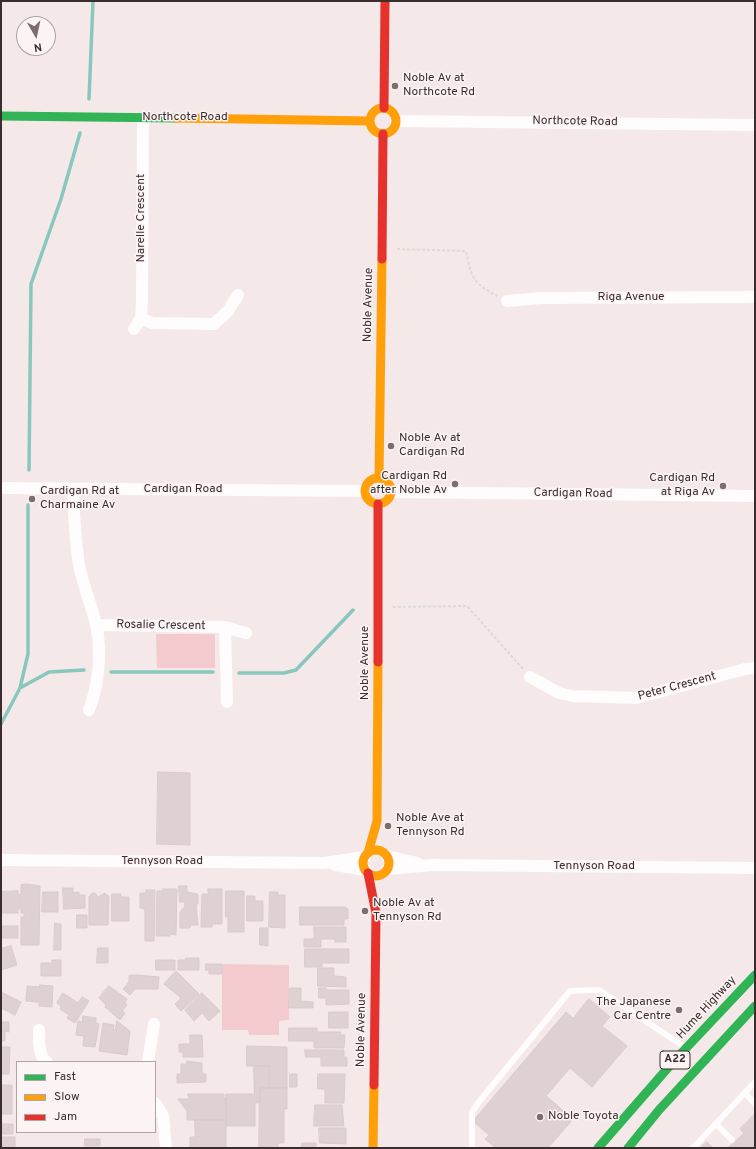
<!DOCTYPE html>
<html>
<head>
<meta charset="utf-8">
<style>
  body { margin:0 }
  #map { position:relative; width:756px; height:1149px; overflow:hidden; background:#f5e8e9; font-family:Overpass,sans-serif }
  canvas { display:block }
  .frame { position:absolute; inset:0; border:2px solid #3b2c2d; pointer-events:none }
  .legend { position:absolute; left:16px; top:1061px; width:140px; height:72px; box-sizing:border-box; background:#fcf4f4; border:1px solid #afa4a4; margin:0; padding:5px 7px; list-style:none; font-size:12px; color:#3b2c2d }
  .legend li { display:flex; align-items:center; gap:8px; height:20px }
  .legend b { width:20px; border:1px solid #afa4a4 }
  .north { position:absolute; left:16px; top:16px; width:40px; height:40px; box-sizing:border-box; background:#fcf4f4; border:1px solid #afa4a4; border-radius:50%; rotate:171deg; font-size:11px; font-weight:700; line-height:16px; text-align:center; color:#3b2c2d }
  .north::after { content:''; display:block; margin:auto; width:14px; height:18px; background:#7c6e6f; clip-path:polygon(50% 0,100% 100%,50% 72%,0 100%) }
</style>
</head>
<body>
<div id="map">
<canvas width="756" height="1149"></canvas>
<div class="frame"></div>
<ul class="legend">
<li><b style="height:5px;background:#30b455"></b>Fast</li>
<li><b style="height:5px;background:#ff9f0a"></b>Slow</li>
<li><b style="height:5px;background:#e5322d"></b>Jam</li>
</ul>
<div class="north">N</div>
</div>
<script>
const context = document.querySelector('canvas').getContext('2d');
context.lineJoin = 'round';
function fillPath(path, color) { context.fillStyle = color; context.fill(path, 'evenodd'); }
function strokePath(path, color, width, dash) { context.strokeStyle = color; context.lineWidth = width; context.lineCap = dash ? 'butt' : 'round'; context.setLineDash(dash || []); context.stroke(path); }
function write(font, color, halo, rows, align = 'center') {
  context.font = font + ' Overpass,sans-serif'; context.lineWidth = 3; context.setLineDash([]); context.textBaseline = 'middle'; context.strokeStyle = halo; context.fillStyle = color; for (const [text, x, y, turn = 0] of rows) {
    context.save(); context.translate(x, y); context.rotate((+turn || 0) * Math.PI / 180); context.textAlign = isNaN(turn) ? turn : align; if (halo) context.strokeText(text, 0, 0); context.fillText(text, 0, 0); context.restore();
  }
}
const green = new Path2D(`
  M156,634H215V668H157Z
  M222,964L289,965V1020L279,1021V1035H249L248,1030H222Z`);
const stream = new Path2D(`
  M89,99L93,1
  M29,470L31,284L61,199L80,133
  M111,672H213
  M239,673H284L296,670L353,610
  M20,688L49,672L84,670
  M1,724L20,688L28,654V505`);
const building = new Path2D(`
  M158,772L190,773V845L157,844Z
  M27,884L40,886L39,945H21V917H24V913H21V885Z
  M179,886H187V892L198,894V904H196L198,925H190V928H180V912L185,906V902H180Z
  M63,888H73V893L79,892V895H85V908L64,909Z
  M163,889H177L176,935L170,934V936H156L157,891H163Z
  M208,889H222V924H212V927H201L202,894H208Z
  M146,890H155L154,941H145V909L140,908V893H146Z
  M18,891V895L20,894V909H18V913H1V892Z
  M226,891H244V932H228V917H226Z
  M43,892H58V912H42Z
  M270,892H278V895H285V928L269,927Z
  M95,893L98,897L105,893L109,897L108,925H89V897L91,894Z
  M112,894H121V897H129V921H112Z
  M247,896H255V901H263V921H247Z
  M300,907H346V909H348V919H344V925H300Z
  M77,915H87V928H77Z
  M55,923L61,924V950H54Z
  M1,926H18V938H1Z
  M314,927H346V942H335V939H321V947H304V939H314Z
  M260,928H268V946L260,945Z
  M11,946L17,965L1,970V949Z
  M98,948H108V963H97Z
  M305,949H349V963H322V967H305Z
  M186,958H199V970H178V960H186Z
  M52,960H61V976H41V963H52Z
  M156,960H175V970H156Z
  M206,964H222V974H209V970H206Z
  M318,968H334V976L346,977V987L318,986Z
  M176,971L199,994L181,1011L175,1004L181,998L164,984Z
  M136,975L159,977L158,989H135L130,995L123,989L129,982V976Z
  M40,985L53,986L52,1007L39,1006V1002L26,1001L27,986L39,987Z
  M109,986L127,999L125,1003L127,1005L122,1011L125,1013L120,1020L105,1007L106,1005L99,998Z
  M290,988H301V1001L313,1002V1008H289Z
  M319,988H326L327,990H349V1004L326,1005V998H319Z
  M1,992L21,1002L15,1015L1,1008Z
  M63,993L78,1003L82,997L89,1001L75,1023L67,1018L69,1015L60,1009L61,1006L57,1003Z
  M202,993L220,1011L209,1021L202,1013L194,1021L185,1010Z
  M589,999L610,1017L602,1026L627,1046L592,1087L570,1068L546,1096L573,1119L548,1148H496L485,1139L489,1135L473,1121L566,1012L573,1018Z
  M329,1012H348V1028H329Z
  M83,1016L96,1018V1023L99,1024L95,1047L83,1046L84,1036L76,1035L78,1021L82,1022Z
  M117,1021L130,1031L127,1055L99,1051L103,1023L114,1025L113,1030H115Z
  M1,1022H9V1032L5,1031V1041H1Z
  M289,1028H317V1032H341L340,1035H345L344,1048H314V1041H289Z
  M190,1035H202L203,1057H183V1052H179V1044H190Z
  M247,1046L287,1047V1088H269V1066H247Z
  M1,1047H10L9,1074H1Z
  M305,1050H344V1057H347V1066H321V1057H306Z
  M187,1061L202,1063V1074H206V1082L177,1083V1074H181V1064H187Z
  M254,1066H269V1088H260V1103H255V1126H226V1094H254Z
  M290,1074H297V1087H290Z
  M318,1074H345L344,1103H325V1089H318Z
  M1,1085H12V1114H1Z
  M260,1088H287V1109H284V1143H278V1148L259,1147Z
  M188,1094H224V1098H226V1120H187V1111L178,1099H189Z
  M315,1105H342L344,1126H314Z
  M755,1114V1148H728L744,1133L740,1129Z
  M195,1120H226V1148H190V1137H195Z
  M1,1124H13V1134H1Z
  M319,1128H346V1144L320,1143Z
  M1,1137H15V1148H1Z
  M85,1139H100V1146H85Z
  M707,1142L713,1148H700Z
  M302,1143H316V1148H302Z`);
const path = new Path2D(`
  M397,249L466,251C471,277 473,283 497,296
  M393,607L467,606L523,669`);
const lane = new Path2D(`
  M745,1093L755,1104
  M716,1124L732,1140
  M472,1148V1112L478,1103L570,991L599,990L683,1046
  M693,1148L755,1082`);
const street = new Path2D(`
  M396,121L755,125
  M507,301L541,298L755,297
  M141,318L152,323L214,324L228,311L238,295
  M134,329L141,318L142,301L143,118
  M1,488L364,491
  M73,490C74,515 75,540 79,565C83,585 91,604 96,624C102,651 99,684 89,710
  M391,492L755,496
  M96,625L225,627L246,633
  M225,627L227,702
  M530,677L559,693L572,696L636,698L745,669L755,668
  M387,856L417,863
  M1,860L324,863L365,857
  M335,865L366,870
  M388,869L432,865L755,868
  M39,1030C39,1040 38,1057 47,1062
  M148,1062L154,1024
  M155,1103L163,1116L166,1148`);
const fast = new Path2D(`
  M1,116L176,118
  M598,1148L673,1062L755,975
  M628,1148L659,1110L755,1006`);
const slow = new Path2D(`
  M370 121a13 13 0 1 1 26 0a13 13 0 1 1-26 0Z
  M176,118L370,121
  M379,477L382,259
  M365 491a13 13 0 1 1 26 0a13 13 0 1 1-26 0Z
  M363 863a13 13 0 1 1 26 0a13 13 0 1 1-26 0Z
  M368,853L377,821L378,662
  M373,1148L374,1085`);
const jam = new Path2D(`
  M384,108L385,1
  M382,259L383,134
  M378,662V504
  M368,873L376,913L374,1085`);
const markers = [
  [395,86,4,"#7c6e6f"],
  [391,446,4,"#7c6e6f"],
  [455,484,4,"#7c6e6f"],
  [723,486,4,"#7c6e6f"],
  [32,499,4,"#7c6e6f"],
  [388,826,4,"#7c6e6f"],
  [365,911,4,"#7c6e6f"],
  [679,1010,4,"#7c6e6f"],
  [540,1117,4,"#7c6e6f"]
];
const shields = [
  [675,1060,30]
];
const shieldNames = [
  ["A22",675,1060]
];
const poiNames = [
  ["Noble Av at",403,79],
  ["Northcote Rd",403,93],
  ["Noble Av at",399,439],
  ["Cardigan Rd",399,453],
  ["Cardigan Rd",447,477,"right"],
  ["after Noble Av",447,491,"right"],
  ["Cardigan Rd",715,479,"right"],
  ["at Riga Av",715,493,"right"],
  ["Cardigan Rd at",40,492],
  ["Charmaine Av",40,506],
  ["Noble Ave at",396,819],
  ["Tennyson Rd",396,833],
  ["Noble Av at",373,904],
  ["Tennyson Rd",373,918],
  ["The Japanese",671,1003,"right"],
  ["Car Centre",671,1017,"right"],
  ["Noble Toyota",548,1117]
];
const streetNames = [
  ["Northcote Road",185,118],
  ["Northcote Road",575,122,1],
  ["Narelle Crescent",142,218,-90],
  ["Riga Avenue",631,298],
  ["Noble Avenue",369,305,-89],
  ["Cardigan Road",183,490],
  ["Cardigan Road",573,494,1],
  ["Rosalie Crescent",161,626,1],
  ["Noble Avenue",366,663,-90],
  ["Peter Crescent",677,687,-15],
  ["Tennyson Road",162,862],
  ["Tennyson Road",594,867],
  ["Hume Highway",707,1008,-47],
  ["Noble Avenue",362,1030,-89]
];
fillPath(green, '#f3cacd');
strokePath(stream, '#88c7bc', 3.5);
fillPath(building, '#dfd1d2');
strokePath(building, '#d9cbcc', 1);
strokePath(path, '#dcd9d9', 2, [3, 2]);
strokePath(lane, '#fefcfc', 6);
strokePath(street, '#fefcfc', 12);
strokePath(fast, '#30b455', 9);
strokePath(slow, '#ff9f0a', 9);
strokePath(jam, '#e5322d', 9);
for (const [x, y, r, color] of markers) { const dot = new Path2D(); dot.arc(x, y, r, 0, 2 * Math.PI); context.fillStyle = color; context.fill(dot); strokePath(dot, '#fcf4f4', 1.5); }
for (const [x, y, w] of shields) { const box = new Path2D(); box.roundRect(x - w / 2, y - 9, w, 18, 3); context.fillStyle = '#fcf4f4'; context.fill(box); strokePath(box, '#3b2c2d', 1); }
write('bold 11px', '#3b2c2d', null, shieldNames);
write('12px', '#3b2c2d', '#fcf4f4', poiNames, 'left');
write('12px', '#3b2c2d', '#fcf4f4', streetNames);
</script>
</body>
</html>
